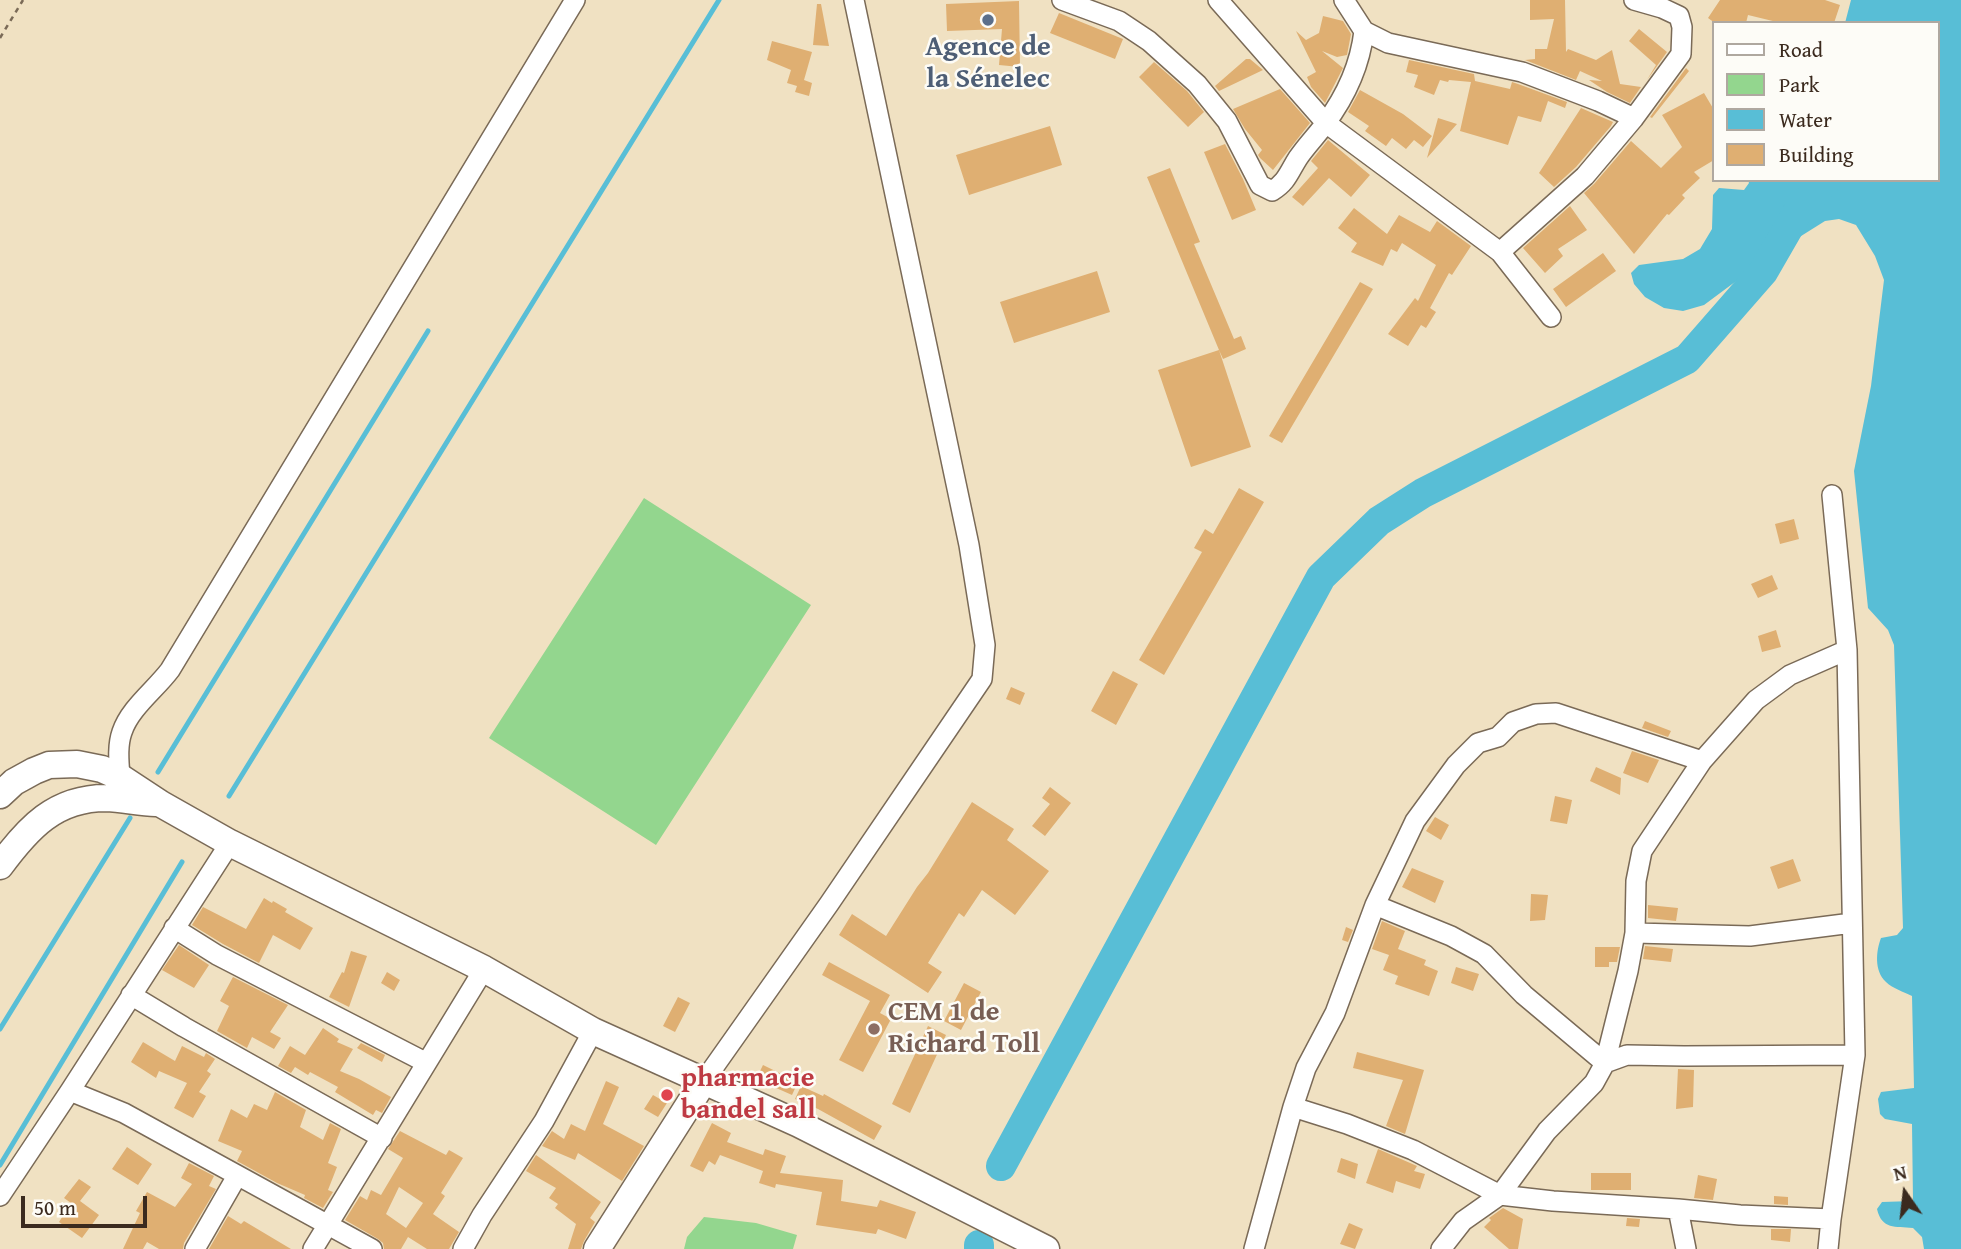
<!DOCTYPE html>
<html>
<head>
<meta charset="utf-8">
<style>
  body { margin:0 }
  #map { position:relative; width:1961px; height:1249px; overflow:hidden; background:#f0e1c2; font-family:"Gentium Book Plus",serif }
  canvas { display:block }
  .legend { position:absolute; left:1712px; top:21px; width:228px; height:161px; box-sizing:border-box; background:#fdfcf7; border:2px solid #afa8a0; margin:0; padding:9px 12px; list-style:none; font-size:21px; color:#3b2a1e }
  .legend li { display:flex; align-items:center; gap:14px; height:35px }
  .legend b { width:35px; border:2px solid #afa8a0 }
  .north { position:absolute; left:1870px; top:1158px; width:70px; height:70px; -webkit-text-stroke:5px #fdfcf7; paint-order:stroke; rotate:346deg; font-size:19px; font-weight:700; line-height:28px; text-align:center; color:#3b2a1e }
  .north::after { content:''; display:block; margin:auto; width:24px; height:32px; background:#3b2a1e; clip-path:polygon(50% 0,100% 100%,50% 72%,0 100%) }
  .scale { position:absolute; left:21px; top:1196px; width:126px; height:32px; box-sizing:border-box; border:4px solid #3b2a1e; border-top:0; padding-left:9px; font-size:21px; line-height:24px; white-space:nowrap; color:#3b2a1e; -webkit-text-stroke:5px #fdfcf7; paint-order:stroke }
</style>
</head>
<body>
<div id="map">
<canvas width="1961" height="1249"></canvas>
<ul class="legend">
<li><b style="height:9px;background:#fff"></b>Road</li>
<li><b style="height:19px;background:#93d68e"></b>Park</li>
<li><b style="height:19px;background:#58bed6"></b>Water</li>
<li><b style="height:19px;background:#dfaf72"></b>Building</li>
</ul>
<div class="north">N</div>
<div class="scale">50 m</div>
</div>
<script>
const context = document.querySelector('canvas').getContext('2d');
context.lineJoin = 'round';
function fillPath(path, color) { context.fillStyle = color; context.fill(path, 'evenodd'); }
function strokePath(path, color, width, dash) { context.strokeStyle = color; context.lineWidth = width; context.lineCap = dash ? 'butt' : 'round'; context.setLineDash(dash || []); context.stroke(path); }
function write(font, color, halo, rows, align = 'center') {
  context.font = font + ' "Gentium Book Plus",serif'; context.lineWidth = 5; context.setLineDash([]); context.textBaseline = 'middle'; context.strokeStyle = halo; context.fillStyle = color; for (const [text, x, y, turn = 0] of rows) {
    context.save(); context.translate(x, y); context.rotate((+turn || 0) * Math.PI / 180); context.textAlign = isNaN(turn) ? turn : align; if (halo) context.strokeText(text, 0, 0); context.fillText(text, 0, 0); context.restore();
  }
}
const green = new Path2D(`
  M644,498L811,605L656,845L489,738Z
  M704,1217L756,1223L797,1235L793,1249H684L687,1237Z`);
const water = new Path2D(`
  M1851,0H1961V1249H1924L1922,1237L1913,1228C1895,1226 1882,1230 1877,1209L1882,1202L1913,1201L1912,1124L1885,1119L1880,1114L1878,1099L1881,1092L1914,1088L1912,996C1904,992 1892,988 1886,982C1874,971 1876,951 1881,938L1897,935L1903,928L1894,645L1888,630L1868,608L1854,471L1871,386L1884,280L1875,256L1856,225L1839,219L1825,221L1774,253L1704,305L1683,311L1664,308L1645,297L1634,284L1631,273L1639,265L1683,259L1700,249L1712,229L1713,195L1719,188L1744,190L1749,183L1748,180H1938V23H1845Z`);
const stream = new Path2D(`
  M158,772L428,331
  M229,796L719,0
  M0,1029L130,818
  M0,1165L182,862`);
const river = new Path2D(`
  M1001,1166L1321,577L1379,521L1423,493L1687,359L1763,272L1797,213L1826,180
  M979,1245V1249`);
const building = new Path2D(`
  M1530,0H1565L1566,52L1568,49L1596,60L1612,50L1620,84L1641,87L1630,103L1607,92L1589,80L1602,81L1580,71L1576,80L1525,60L1535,59V49H1547L1554,19L1530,20Z
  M1720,0H1825L1840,5L1834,23H1781L1748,15L1746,23H1715L1708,18Z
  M1019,1L1020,67L999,65L1002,29L947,31L946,4Z
  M817,4H821L829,46L813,45Z
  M1059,13L1123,39L1115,59L1050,33Z
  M1323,16L1343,21L1351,34L1347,55L1337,57L1322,51L1343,68L1325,103L1311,87L1307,77L1316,72L1296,31L1306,40L1319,33Z
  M1639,29L1667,52L1647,80L1656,65L1629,41Z
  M772,41L812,52L804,80L812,83L809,96L795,92L797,86L787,83L791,70L767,60Z
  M1246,59H1250L1263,70L1219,91L1215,86Z
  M1409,60L1474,74L1475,81L1510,89L1512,82L1518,84L1567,102L1565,108L1548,101L1541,122L1518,116L1508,145L1460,131L1471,82L1449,80L1448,82L1440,80L1434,95L1414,87L1418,75L1406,72Z
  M1154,62L1187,91L1204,112L1188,127L1139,77Z
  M1686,68L1689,71L1652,118L1650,117Z
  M1280,89L1310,123L1273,170L1260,158L1258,155L1262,150L1245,129L1233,109Z
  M1360,90L1403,114L1432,136L1423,147L1414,140L1406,149L1392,138L1386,146L1365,131L1369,126L1348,112Z
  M1704,93L1714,110V160L1694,172L1700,178L1682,195L1685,198L1669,215L1667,214L1634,254L1584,193L1594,184L1631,141L1661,168L1682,147L1662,115Z
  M1581,108L1613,122L1611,126L1576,167L1554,187L1539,173Z
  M1438,118L1457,124L1427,158Z
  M1050,126L1062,165L969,195L956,155Z
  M1328,140L1370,175L1351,197L1329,178L1303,206L1292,197L1318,168L1311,161Z
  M1225,144L1243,179L1256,210L1232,220L1204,152Z
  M1170,168L1200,242L1194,244L1234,339L1241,336L1246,349L1223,359L1219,350L1251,447L1191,467L1158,370L1219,350L1147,177Z
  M1570,206L1587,230L1558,249L1563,256L1545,273L1523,248Z
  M1354,208L1387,234L1399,215L1430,232L1437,221L1471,246L1452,275L1449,273L1430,308L1436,312L1426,328L1421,325L1408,346L1388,334L1415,298L1418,301L1436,265L1402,243L1397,252L1391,249L1383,266L1351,252L1357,243L1338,228Z
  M1603,253L1616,271L1566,307L1553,289Z
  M1097,271L1110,312L1014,343L1000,302Z
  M1360,282L1373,289L1282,443L1269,436Z
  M1239,488L1264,502L1164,675L1139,660L1202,552L1194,548L1205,529L1213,534Z
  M1794,519L1799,539L1780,544L1775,524Z
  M1772,575L1778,589L1758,598L1751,584Z
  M1776,630L1781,647L1762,652L1758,636Z
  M1113,671L1138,684L1116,725L1091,711Z
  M1011,687L1025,693L1020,705L1006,699Z
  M1645,721L1671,731L1668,737L1642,728Z
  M1632,751L1659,760L1648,783L1623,773Z
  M1596,767L1621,778L1620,795L1590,781Z
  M1050,787L1071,803L1045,836L1032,826L1050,804L1042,798Z
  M1555,796L1572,800L1567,824L1550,821Z
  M972,802L1014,829L1007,840L1049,871L1015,915L982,890L964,917L959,913L928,963L942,972L928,993L839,935L852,914L886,936L917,887L928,873Z
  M1435,817L1449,825L1441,840L1426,831Z
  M1793,859L1801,881L1778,889L1770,867Z
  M1412,868L1444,881L1435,903L1402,887Z
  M1531,894L1548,895L1545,920L1530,921Z
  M264,898L272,903L273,901L287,909L285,912L313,928L300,950L273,935L259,963L223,944L192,925L203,907L246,929Z
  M1648,905L1678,908L1676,921L1648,918Z
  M1382,921L1405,931L1398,949L1426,960L1424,965L1438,971L1429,996L1395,984L1398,976L1383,970L1389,955L1372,949Z
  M1346,927L1353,930L1348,942L1342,940Z
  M179,945L209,965L194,988L162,970Z
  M1645,946L1673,949L1671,962L1643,959Z
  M1595,947H1620L1617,962H1609V967H1595Z
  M351,951L367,956L349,1007L329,997L342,972L344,973Z
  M829,962L890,995L880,1013L891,1019L863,1072L839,1060L870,1001L822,975Z
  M1456,967L1479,974L1473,991L1451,983Z
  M387,972L400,980L394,991L381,983Z
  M233,977L288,1005L270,1032L281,1038L274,1049L252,1037L247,1048L217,1031L229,1006L220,1001Z
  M964,983L981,992L961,1030L944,1021Z
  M678,997L690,1003L675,1032L663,1026Z
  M928,1026L946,1035L910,1113L892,1104Z
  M323,1028L339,1039L337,1042L353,1049L340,1071L359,1079L391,1097L382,1113L376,1110L373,1115L335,1092L338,1087L310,1072L308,1075L295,1067L291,1073L278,1066L290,1046L305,1055Z
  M143,1042L175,1061L182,1046L204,1057L206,1053L215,1059L207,1071L211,1074L199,1092L206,1096L193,1118L174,1108L187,1083L159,1071L156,1078L131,1062Z
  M361,1043L385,1055L382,1062L357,1048Z
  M1357,1052L1424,1070L1405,1134L1386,1126L1403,1080L1353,1068Z
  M763,1065L798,1082L792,1095L756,1079Z
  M1678,1069L1694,1070L1693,1107L1676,1109Z
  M606,1081L619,1087L603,1124L644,1146L622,1181L578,1153L575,1160L542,1146L552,1131L564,1139L571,1124L585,1131Z
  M801,1086L823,1096L824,1094L882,1126L874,1140L818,1109L795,1099Z
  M275,1092L306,1110L300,1127L323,1140L330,1123L341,1129L328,1163L337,1167L328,1190L333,1192L323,1208L304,1198L305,1195L277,1183L237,1161L242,1151L218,1141L231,1109L247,1118L254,1104L267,1110Z
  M653,1095L667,1103L658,1117L644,1109Z
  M712,1123L731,1133L727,1142L763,1155L765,1149L786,1156L780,1173L843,1180L841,1201L877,1207L880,1200L916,1212L906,1239L878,1229L876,1234L816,1225L822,1192L776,1184L775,1188L759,1183L763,1171L720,1155L715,1165L709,1161L703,1172L690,1166Z
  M400,1131L446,1155L449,1150L463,1158L441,1193L445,1196L433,1214L459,1232L449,1249H427L408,1237L401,1249H384L383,1243L378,1239L345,1220L360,1196L367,1200L371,1190L381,1195L403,1158L388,1149ZM399,1187L423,1203L406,1228L386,1214Z
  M127,1147L152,1164L138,1185L112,1169Z
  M1378,1149L1417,1166L1414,1171L1425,1174L1420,1189L1396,1181L1393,1193L1366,1183Z
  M536,1155L601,1202L590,1218L595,1222L584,1241L581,1249H568L576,1224L555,1208L558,1204L549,1198L556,1188L526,1171Z
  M1341,1158L1358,1164L1355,1179L1337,1172Z
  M189,1163L214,1176L209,1186L216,1189L184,1243L183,1249H159L147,1242L143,1249H123L140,1213L136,1211L147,1192L175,1207L192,1184L181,1178Z
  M1591,1173H1631V1190H1591Z
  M1698,1175L1717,1179L1713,1200L1694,1198Z
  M79,1179L91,1187L80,1201L99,1215L82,1238L59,1222L71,1203L64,1198Z
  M1774,1196L1788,1197V1205L1774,1204Z
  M1503,1208L1523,1219L1518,1249H1509L1484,1227L1491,1220L1489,1218Z
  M228,1216L241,1224L244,1221L291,1249H209Z
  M1627,1218L1640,1219L1639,1227L1626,1226Z
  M1349,1223L1363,1229L1355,1249L1340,1244Z
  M1771,1229H1791L1790,1242L1771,1240Z`);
const path = new Path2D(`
  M0,38L23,0`);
const street = new Path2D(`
  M1062,0L1119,21L1149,41L1197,84L1227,121L1260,185L1272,191C1287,182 1289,172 1298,158C1306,146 1317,135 1325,124C1346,96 1360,66 1364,31
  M1218,0L1326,123L1500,252L1551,317
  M1344,0L1364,31L1388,43L1522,72L1598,101L1634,118
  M1500,252L1585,176L1634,118L1681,54L1682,27L1679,16L1662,8L1634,0
  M120,777C119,763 117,746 122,732C130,708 155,690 170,670L575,0
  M1375,905L1451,936L1484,954L1524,995L1605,1063L1627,1055L1684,1056L1855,1055
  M174,928L217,955L425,1062
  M1635,933L1750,936L1852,923
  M131,995L184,1027L382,1138
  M704,1081L829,904L982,679L985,645L969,545L854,0
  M70,1091L124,1113L372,1249
  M1293,1107L1306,1068L1335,1013L1375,905L1415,821L1456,765L1478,743L1498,737L1513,722L1536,714L1556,713L1702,761
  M0,1196L70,1091L230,843
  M1678,1209L1686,1249
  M195,1249L237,1176
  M313,1249L484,969
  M463,1249L482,1215L544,1121L593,1031
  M1254,1249L1293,1107L1347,1124L1413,1150L1500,1195L1553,1201L1678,1209L1740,1215L1831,1219
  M1441,1249L1463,1221L1500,1195L1547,1131L1594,1083L1605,1063L1628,971L1635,933L1636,881L1642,851L1702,761L1756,700L1790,675L1847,650
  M1828,1249L1831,1219L1855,1055L1847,650L1832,495`);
const secondary = new Path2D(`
  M0,795L14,782L34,771L49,765L77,764L102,769L120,777L161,804L230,843L484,969L593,1031L799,1124L1046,1249
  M0,866C28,828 55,798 106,798C123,799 139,802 156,803
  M597,1249L704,1081`);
const markers = [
  [988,20,7,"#5c6f8a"],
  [874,1029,7,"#8d6e63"],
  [667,1095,7,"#e0444e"]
];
const serviceNames = [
  ["Agence de",988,48],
  ["la Sénelec",988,80]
];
const educationNames = [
  ["CEM 1 de",888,1013],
  ["Richard Toll",888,1045]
];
const healthNames = [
  ["pharmacie",681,1079],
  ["bandel sall",681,1111]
];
fillPath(green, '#93d68e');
fillPath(water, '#58bed6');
strokePath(stream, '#58bed6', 5);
strokePath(river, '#58bed6', 30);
fillPath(building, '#dfaf72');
strokePath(street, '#7a6a57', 22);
strokePath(secondary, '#7a6a57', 29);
strokePath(path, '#7a6a57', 2.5, [5, 5]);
strokePath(street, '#fff', 19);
strokePath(secondary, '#fff', 26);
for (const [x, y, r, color] of markers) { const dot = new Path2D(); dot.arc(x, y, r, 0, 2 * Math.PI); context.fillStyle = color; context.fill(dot); strokePath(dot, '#fdfcf7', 2.5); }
write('bold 28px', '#4e5e75', '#fdfcf7', serviceNames);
write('bold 28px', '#785e54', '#fdfcf7', educationNames, 'left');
write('bold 28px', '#be3a42', '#fdfcf7', healthNames, 'left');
</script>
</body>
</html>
